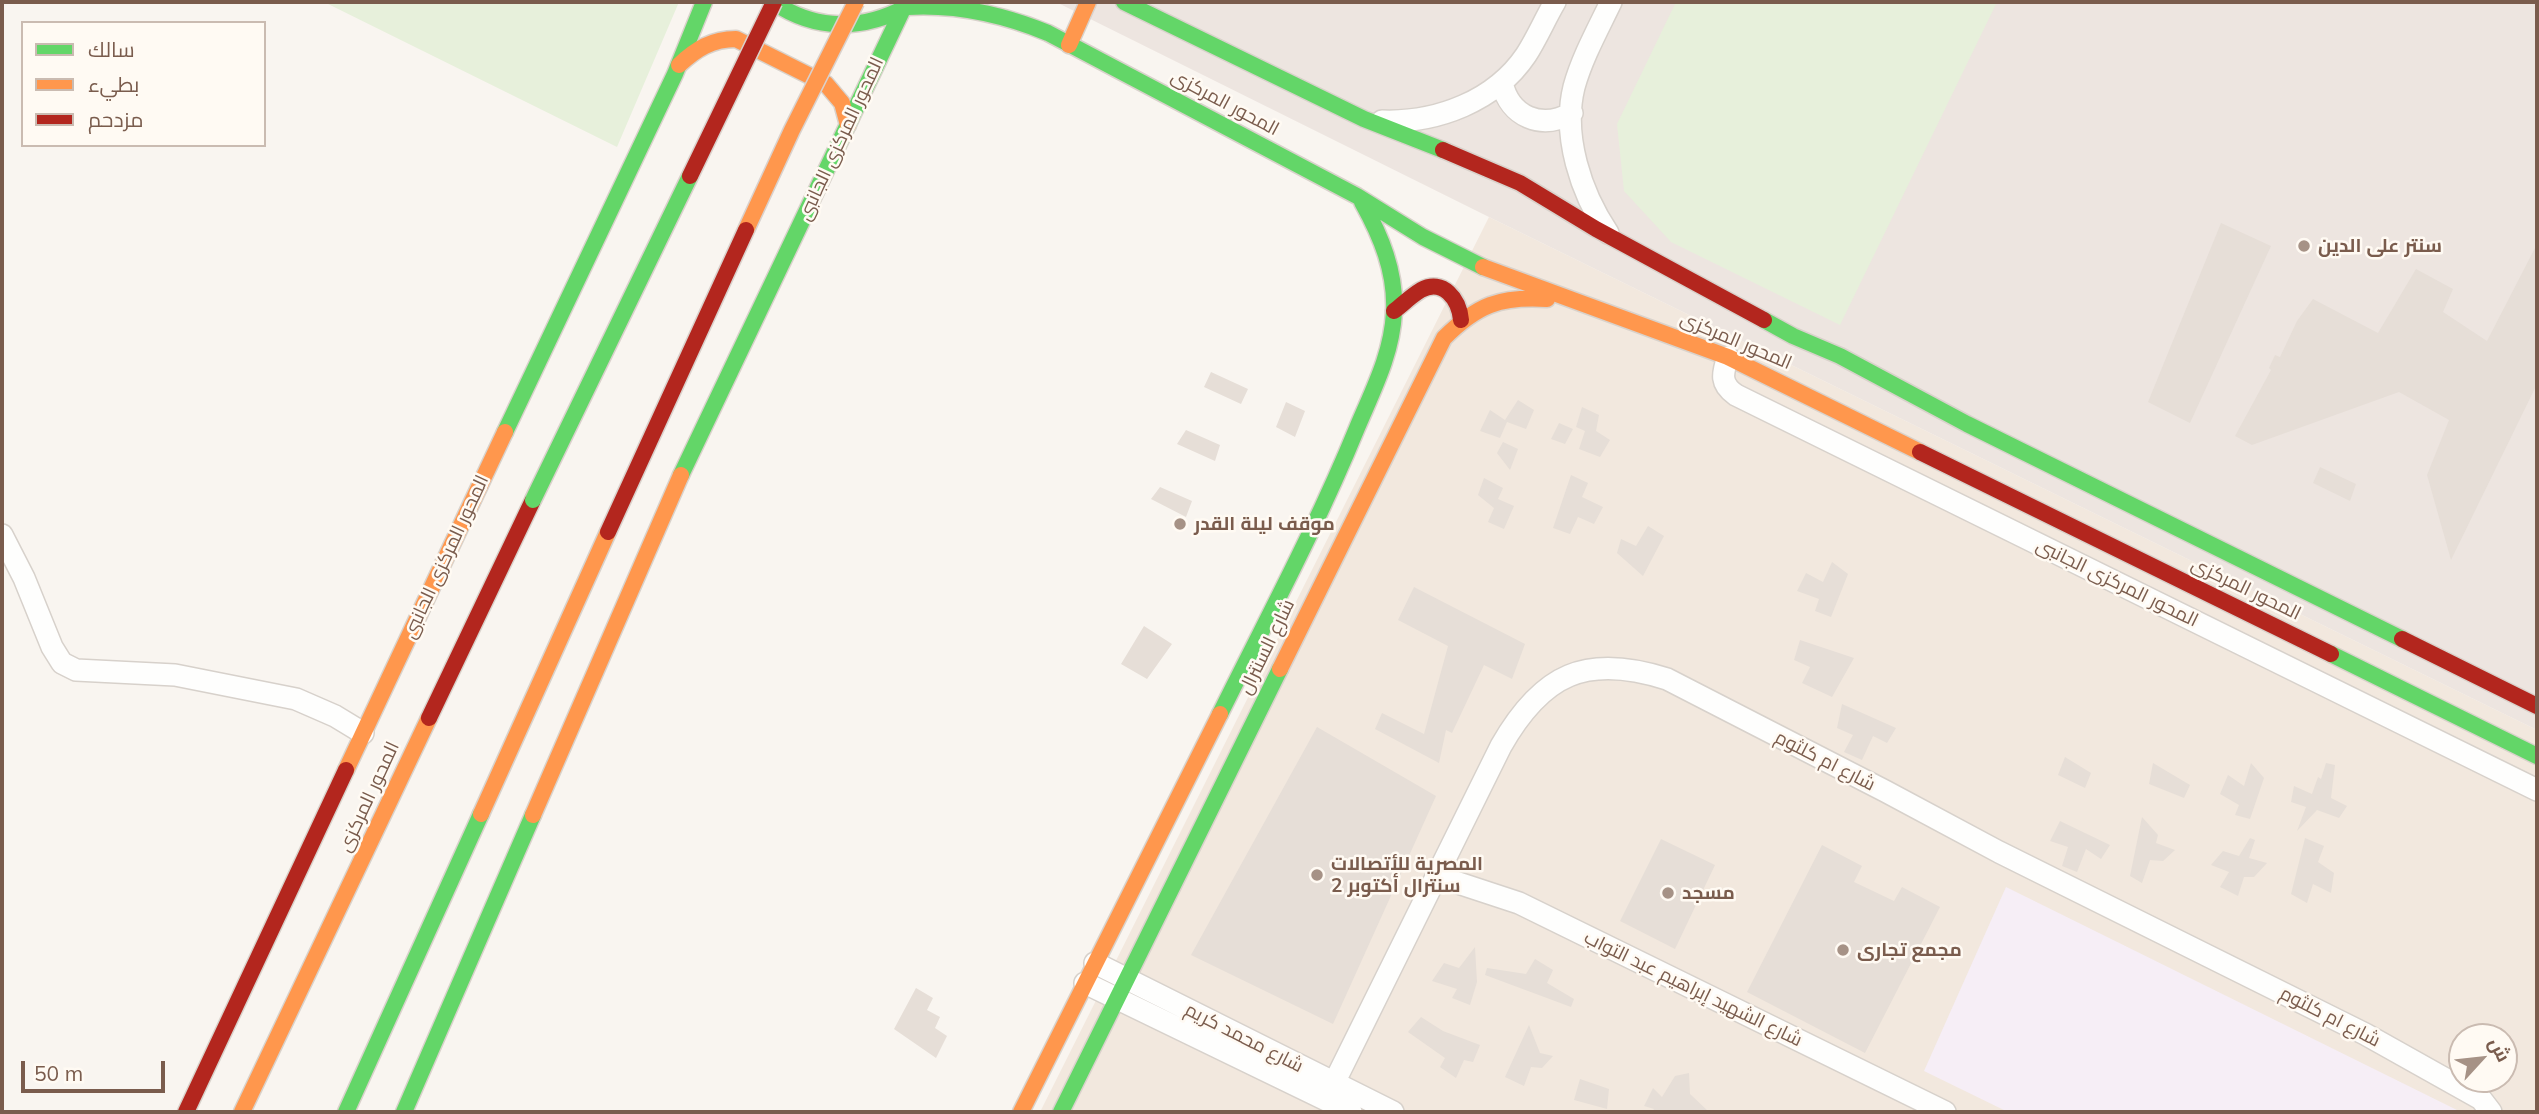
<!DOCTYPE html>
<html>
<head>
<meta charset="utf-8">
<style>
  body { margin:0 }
  #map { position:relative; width:2539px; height:1114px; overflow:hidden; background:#f9f5f0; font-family:Mulish,Cairo,sans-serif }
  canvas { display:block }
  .frame { position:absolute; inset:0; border:4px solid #7a5c4d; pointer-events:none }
  .legend { position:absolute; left:21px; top:21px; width:245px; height:126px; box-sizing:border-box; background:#fffaf3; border:2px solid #cabbb1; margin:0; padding:9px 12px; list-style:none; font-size:21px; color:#7a5c4d }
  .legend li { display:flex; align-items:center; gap:14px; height:35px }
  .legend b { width:35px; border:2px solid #cabbb1 }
  .north { position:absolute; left:2448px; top:1023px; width:70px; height:70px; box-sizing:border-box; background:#fffaf3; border:2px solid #cabbb1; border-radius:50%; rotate:63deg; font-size:19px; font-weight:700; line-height:28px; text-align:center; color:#7a5c4d }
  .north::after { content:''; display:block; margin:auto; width:24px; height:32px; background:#a69286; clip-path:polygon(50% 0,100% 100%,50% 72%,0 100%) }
  .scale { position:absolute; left:21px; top:1061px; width:144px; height:32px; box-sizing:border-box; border:4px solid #7a5c4d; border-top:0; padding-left:9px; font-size:21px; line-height:24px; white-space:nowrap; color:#7a5c4d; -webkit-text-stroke:5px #fffaf3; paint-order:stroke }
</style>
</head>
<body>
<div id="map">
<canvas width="2539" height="1114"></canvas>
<div class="frame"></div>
<ul class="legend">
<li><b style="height:9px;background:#63d668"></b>سالك</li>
<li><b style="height:9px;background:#ff974d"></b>بطيء</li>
<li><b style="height:9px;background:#b3261e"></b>مزدحم</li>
</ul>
<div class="north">ش</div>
<div class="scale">50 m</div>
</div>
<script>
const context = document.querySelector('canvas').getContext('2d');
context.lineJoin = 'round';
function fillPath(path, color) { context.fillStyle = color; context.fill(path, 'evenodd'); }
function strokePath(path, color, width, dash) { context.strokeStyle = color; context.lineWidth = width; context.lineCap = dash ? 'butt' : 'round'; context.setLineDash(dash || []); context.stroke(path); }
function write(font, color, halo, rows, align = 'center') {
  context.font = font + ' Mulish,Cairo,sans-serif'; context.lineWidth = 5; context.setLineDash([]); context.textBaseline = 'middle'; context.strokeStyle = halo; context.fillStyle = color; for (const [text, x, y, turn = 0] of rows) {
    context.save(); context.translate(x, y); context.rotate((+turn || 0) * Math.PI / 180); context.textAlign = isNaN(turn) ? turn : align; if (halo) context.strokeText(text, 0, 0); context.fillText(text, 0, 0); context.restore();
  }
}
const residential = new Path2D(`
  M1489,217L2537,730V1112H1040ZM2462,1037H2504V1079H2462Z`);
const industrial = new Path2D(`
  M1056,2H2537V730L1489,217Z`);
const education = new Path2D(`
  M2006,887L2461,1112H2008L1924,1071Z`);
const green = new Path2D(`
  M324,2H679L617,147Z
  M1676,2H1997L1840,325L1671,242L1624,191L1617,124Z`);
const building = new Path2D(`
  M2221,223L2271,246L2190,423L2148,402Z
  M2537,244V384L2451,560L2427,475L2449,420L2399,392L2252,445L2235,436L2271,370L2269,368L2275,355L2280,357L2297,321L2313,299L2378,333L2416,269L2453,289L2443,312L2487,341Z
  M1211,372L1248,389L1241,404L1204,387Z
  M1518,400L1534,410L1526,429L1507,422L1500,438L1480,431L1490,410L1505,420Z
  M1286,402L1305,411L1295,437L1276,427Z
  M1582,407L1599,415L1596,431L1610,440L1600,457L1579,449L1585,431L1576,427Z
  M1559,423L1573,429L1565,444L1551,439Z
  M1186,430L1220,445L1215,461L1177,444Z
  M1503,442L1518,449L1510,470L1497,453Z
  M2320,467L2356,484L2350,501L2313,483Z
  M1571,475L1588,483L1582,497L1603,507L1594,524L1578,517L1570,534L1553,528Z
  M1484,478L1503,488L1498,499L1514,506L1504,529L1488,522L1494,508L1478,495Z
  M1160,487L1192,501L1186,517L1151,499Z
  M1648,526L1664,536L1643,576L1617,553L1621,539L1636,546Z
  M1832,562L1848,574L1831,617L1815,611L1819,599L1797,591L1806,573L1823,582Z
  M1414,587L1525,644L1512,679L1484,665L1452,733L1446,730L1439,763L1375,729L1382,713L1424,734L1448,646L1398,620Z
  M1144,626L1172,644L1147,679L1121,664Z
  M1800,640L1854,658L1832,697L1802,683L1810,667L1794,660Z
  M1842,704L1896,728L1887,743L1873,736L1862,760L1844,752L1853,735L1837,728Z
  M1317,727L1436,796L1333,1024L1191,955Z
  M2065,757L2091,773L2085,788L2058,775Z
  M2153,763L2190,785L2184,798L2149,784Z
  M2251,763L2264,778L2250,819L2235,815L2239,805L2220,794L2228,775L2244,786Z
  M2326,763L2335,765L2331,798L2347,806L2339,818L2317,810L2297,831L2306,807L2291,802L2294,786L2312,794L2318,777L2321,779Z
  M2142,817L2158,835L2156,843L2175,850L2163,861L2150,860L2142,883L2130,876Z
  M2060,821L2110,845L2101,859L2086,849L2077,872L2062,866L2068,847L2050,841Z
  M2250,838L2255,840L2249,858L2267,863L2254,877H2244L2238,896L2220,887L2229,872L2211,865L2223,851L2239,856Z
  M2305,838L2324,846L2318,862L2334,873L2331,893L2313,884L2307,903L2291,894Z
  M1661,839L1715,865L1675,949L1620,921Z
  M1822,845L1862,866L1854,882L1894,901L1902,887L1940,907L1865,1053L1747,992Z
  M1475,947L1477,982L1470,1005L1452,998L1457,989L1432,981L1444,963L1459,968Z
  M1535,959L1553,970L1547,983L1574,999L1571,1007L1485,975L1487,968L1526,974Z
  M916,988L933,998L927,1010L940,1017L935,1028L947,1036L936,1058L894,1029Z
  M1421,1017L1443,1031L1480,1045L1473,1062L1464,1060L1456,1078L1440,1067L1445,1058L1408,1032Z
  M1529,1025L1540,1053L1553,1056L1542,1068L1531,1067L1524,1086L1505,1077Z
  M1689,1073L1690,1094L1709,1112H1652L1654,1109L1644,1106L1653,1088L1662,1097L1675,1076Z
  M1580,1079L1609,1089L1607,1109L1574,1100Z`);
const street = new Path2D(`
  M1502,83C1510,117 1541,130 1572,113
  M1382,121C1437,123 1495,101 1526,55C1537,38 1545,19 1555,2
  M1608,233C1581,193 1562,136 1574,87C1582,58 1598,29 1611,2
  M1728,357C1722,374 1720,384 1736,395L2537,790
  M2,535L24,578L52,647L62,663L76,670L175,675L296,699L335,716L363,733
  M1437,876L1519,903L1945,1112
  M1095,963L1393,1112
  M1085,983L1351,1112
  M1334,1083L1501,746C1542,674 1586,653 1667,679L1885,791L1999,852L2365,1034L2481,1099L2491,1112`);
const fast = new Path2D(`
  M773,2C816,31 863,31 908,6
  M1124,2L1364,119L1443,150
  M907,7C957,4 1002,14 1048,33L1357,196L1423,237L1483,267
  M1764,320L1793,336L1840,356L1967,424L2402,639
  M505,432L675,74L704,2
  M681,475L902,11
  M2331,654L2537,756
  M1220,714C1267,619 1317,526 1357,428C1373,390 1392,354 1394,312C1396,272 1381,236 1362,202
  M346,1112L481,814
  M404,1112L533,815
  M1061,1112L1280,669`);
const slow = new Path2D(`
  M1069,45L1088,2
  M679,65C696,49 712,39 736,39L826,84L842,103L848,125
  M1483,267L1728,357L1920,452
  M1280,669L1444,338C1477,305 1500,296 1547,299
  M346,770L505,432
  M481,814L608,532
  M533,815L681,475
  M242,1112L429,718
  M1021,1112L1220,714`);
const jam = new Path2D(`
  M1443,150L1520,183L1596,229L1764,320
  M1394,311C1403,304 1411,296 1421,290C1443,278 1459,299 1461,320
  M1920,452L2331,654
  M2402,639L2537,706
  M429,718L533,500
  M186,1112L346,770`);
const fastBridge = new Path2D(`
  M533,500L690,176`);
const slowBridge = new Path2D(`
  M746,230L792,130L856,2`);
const jamBridge = new Path2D(`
  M690,176L774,2
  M608,532L746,230`);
const markers = [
  [2304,246,7,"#a69286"],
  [1180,524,7,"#a69286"],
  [1317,875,7,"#a69286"],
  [1668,893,7,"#a69286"],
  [1843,950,7,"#a69286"]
];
const streetNames = [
  ["المحور المركزى",1225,103,28],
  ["المحور المركزى الجانبى",841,139,-65],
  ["المحور المركزى",1736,341,23],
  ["المحور المركزى الجانبى",446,557,-65],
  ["المحور المركزى الجانبى",2117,583,26],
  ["المحور المركزى",2246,589,26],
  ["شارع السنترال",1267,647,-64],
  ["شارع ام كلثوم",1825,761,27],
  ["المحور المركزى",369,797,-65],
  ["شارع الشهيد إبراهيم عبد التواب",1693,989,26],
  ["شارع ام كلثوم",2330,1017,27],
  ["شارع محمد كريم",1244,1038,27]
];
const poiNames = [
  ["سنتر على الدين",2318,246],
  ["موقف ليلة القدر",1194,524],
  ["المصرية للأتصالات",1331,864],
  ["سنترال أكتوبر 2",1331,886],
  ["مسجد",1682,893],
  ["مجمع تجارى",1857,950]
];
fillPath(residential, '#f2e8de');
fillPath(industrial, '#ede5e0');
fillPath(education, '#f6eef6');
fillPath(green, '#e7f0db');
fillPath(building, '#e6ded7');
strokePath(street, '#d7d1cb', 24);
strokePath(fast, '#d9d2cb', 19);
strokePath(slow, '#d9d2cb', 19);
strokePath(jam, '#d9d2cb', 19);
strokePath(street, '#fefefd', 21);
strokePath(fast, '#63d668', 16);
strokePath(slow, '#ff974d', 16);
strokePath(jam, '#b3261e', 16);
strokePath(fastBridge, '#dad1cc', 19, []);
strokePath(slowBridge, '#dad1cc', 19, []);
strokePath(jamBridge, '#dad1cc', 19, []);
strokePath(fastBridge, '#63d668', 16);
strokePath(slowBridge, '#ff974d', 16);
strokePath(jamBridge, '#b3261e', 16);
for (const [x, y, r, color] of markers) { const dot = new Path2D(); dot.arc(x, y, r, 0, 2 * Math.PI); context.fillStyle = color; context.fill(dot); strokePath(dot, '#fffaf3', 2.5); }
write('19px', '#7a5c4d', '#fffaf3', streetNames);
write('bold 19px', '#7a5c4d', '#fffaf3', poiNames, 'left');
</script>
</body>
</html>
